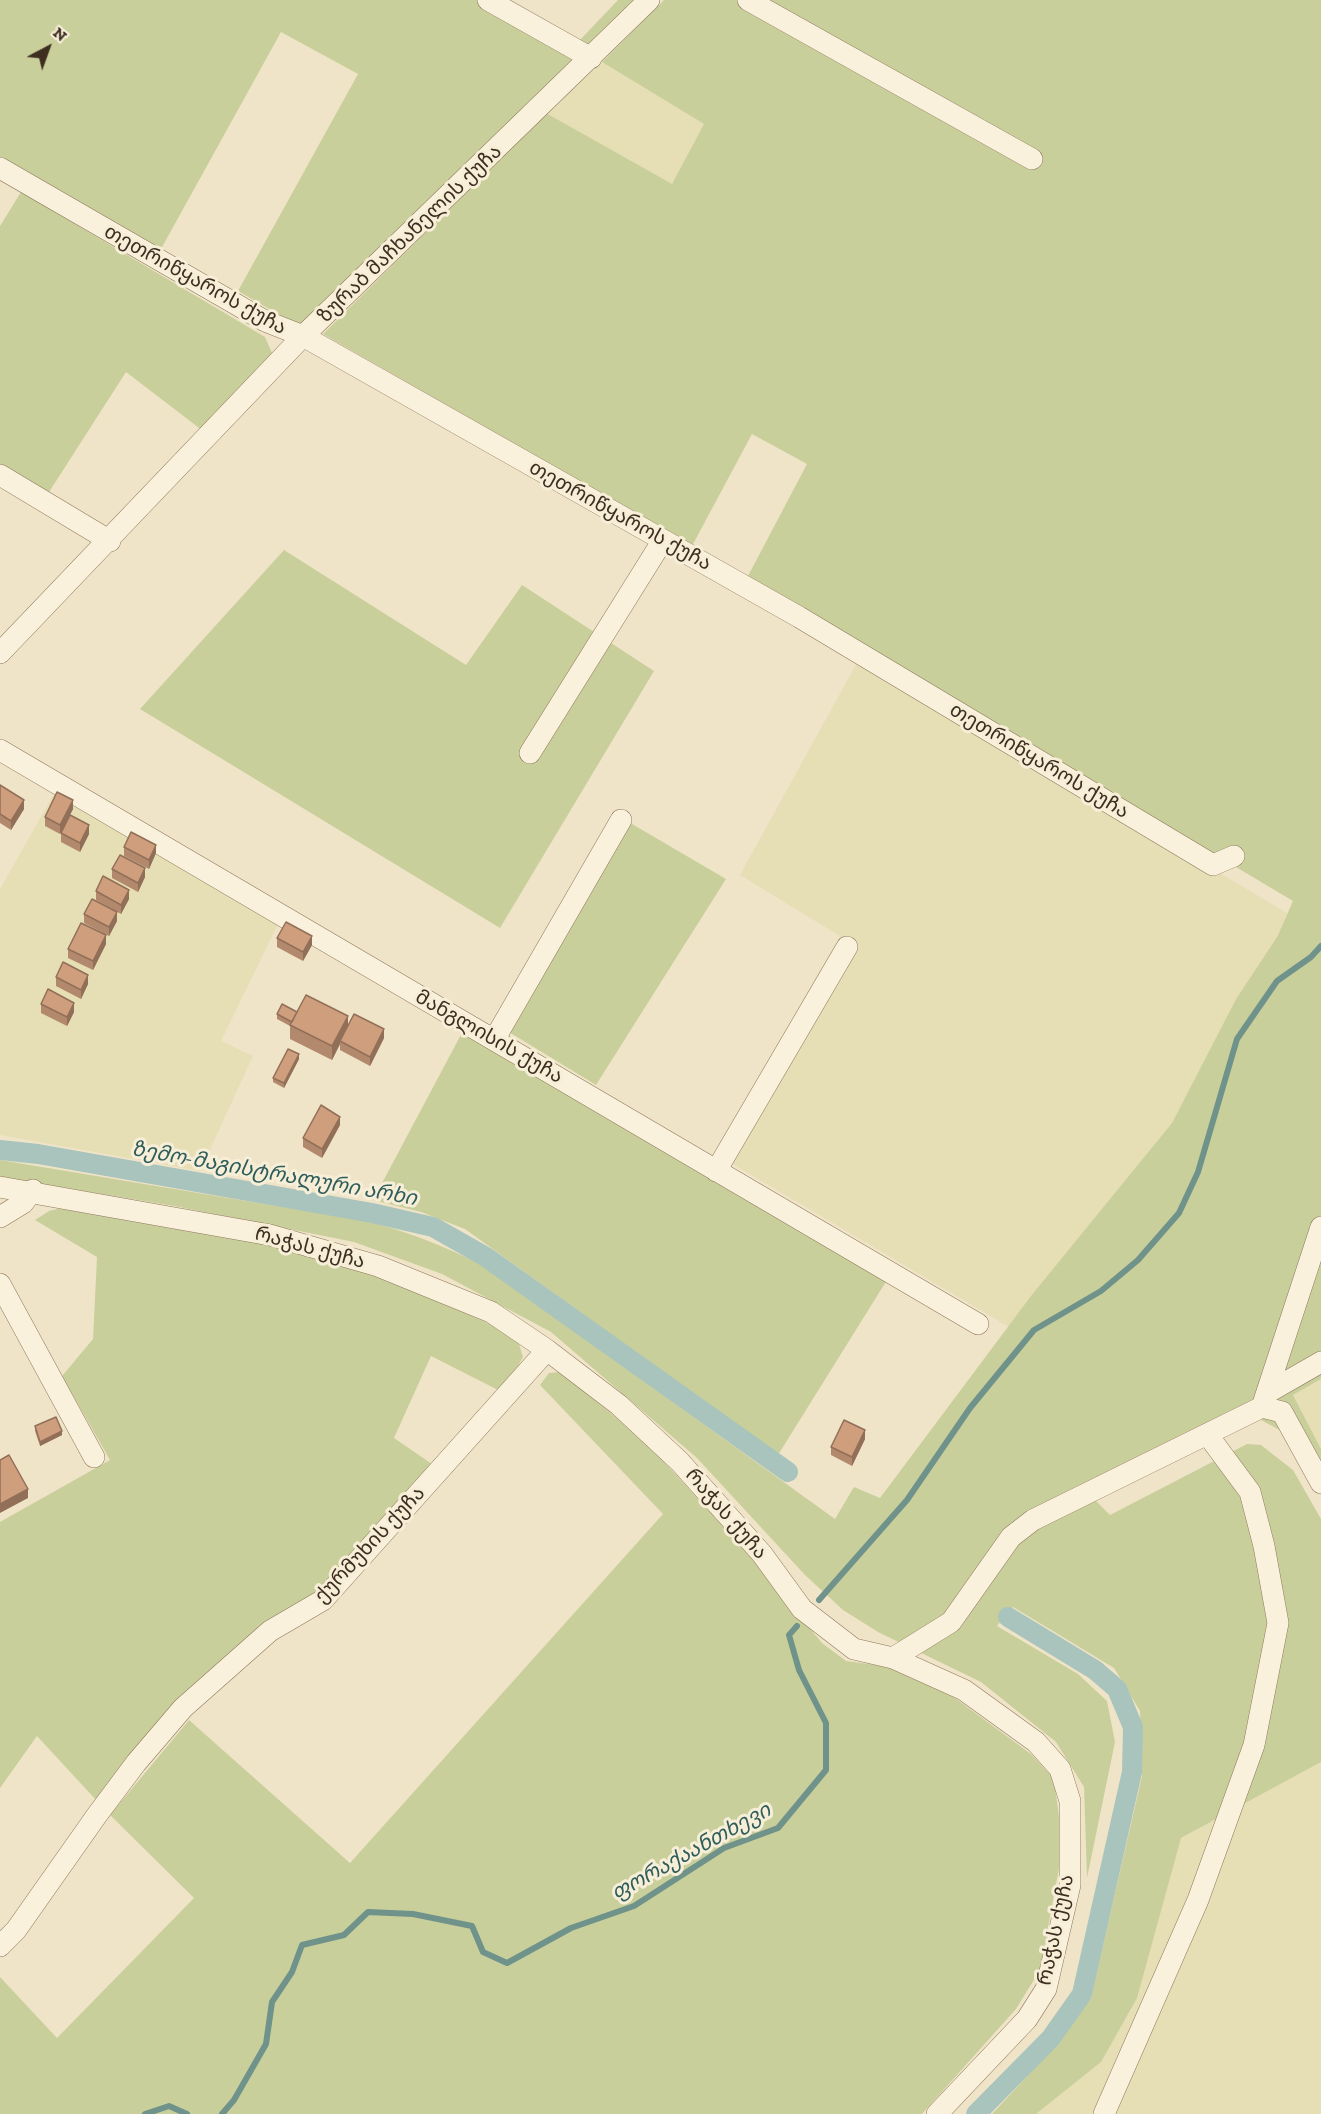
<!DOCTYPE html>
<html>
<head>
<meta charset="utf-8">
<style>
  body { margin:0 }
  #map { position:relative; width:1321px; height:2114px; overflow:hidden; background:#f0e4c8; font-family:"Zilla Slab",serif }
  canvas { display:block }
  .north { position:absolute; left:18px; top:18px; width:60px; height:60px; -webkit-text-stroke:4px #f7eed8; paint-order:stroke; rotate:41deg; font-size:16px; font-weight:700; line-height:24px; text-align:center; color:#3d2e20 }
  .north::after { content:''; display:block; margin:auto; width:21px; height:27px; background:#3d2e20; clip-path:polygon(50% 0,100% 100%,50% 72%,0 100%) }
</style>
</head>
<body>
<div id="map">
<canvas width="1321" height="2114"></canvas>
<div class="north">N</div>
</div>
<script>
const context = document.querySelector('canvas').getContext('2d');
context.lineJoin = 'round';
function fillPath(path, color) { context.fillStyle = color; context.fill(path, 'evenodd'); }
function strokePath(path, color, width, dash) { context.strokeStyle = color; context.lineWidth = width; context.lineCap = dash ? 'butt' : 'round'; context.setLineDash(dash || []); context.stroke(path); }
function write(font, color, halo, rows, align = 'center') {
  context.font = font + ' "Zilla Slab","Noto Sans Georgian",serif'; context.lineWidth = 6; context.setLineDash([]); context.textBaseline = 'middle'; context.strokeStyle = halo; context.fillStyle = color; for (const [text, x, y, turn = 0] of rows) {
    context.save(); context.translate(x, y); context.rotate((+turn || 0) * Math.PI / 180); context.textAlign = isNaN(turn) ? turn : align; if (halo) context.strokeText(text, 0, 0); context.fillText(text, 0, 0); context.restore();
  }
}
const farmland = new Path2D(`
  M602,62L704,124L672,185L546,113Z
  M859,659L1287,913L1277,937L1236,999L1172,1123L1009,1327L714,1153L840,936L740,875Z
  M55,792L279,922L221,1041L253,1056L200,1171L0,1135V889Z
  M1321,1379V1449L1293,1395Z
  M1321,1762V2114H1036L1101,2062L1165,1892L1181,1838Z`);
const green = new Path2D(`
  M0,0H501L578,42L618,0H636L304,329L238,291L358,74L281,32L161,249L0,158Z
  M664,0H1321V1379L1293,1395L1321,1449V1476L1291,1436L1240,1409L1089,1494L1110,1515L1247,1444L1261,1445L1293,1470L1321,1519V1762L1181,1838L1137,1998L1101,2062L1036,2114H992L1046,2056L1091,1998L1142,1776L1140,1711L1114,1668L1013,1607L997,1626L1078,1674L1107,1701L1115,1742L1087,1878L1084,1787L1056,1742L981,1682L878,1632L843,1610L805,1575L697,1458L551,1332L442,1274L354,1242L174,1206L0,1177V1160L361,1220C405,1230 444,1246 484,1266L835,1519L854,1487L880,1498L1031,1296L1172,1123L1236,999L1277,937L1293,901L748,576L807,464L752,434L692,546L323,334L546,113L672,184L704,124L602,62Z
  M21,192L265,337L272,353L203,431L126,372L42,503L0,481V226Z
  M284,550L466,665L522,585L654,671L500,928L140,709Z
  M627,821L726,879L596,1085L499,1026Z
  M464,1029L887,1280L778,1455L465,1229L421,1212L373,1200Z
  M65,1207L260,1240L385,1277L492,1325L519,1344L523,1357L514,1373L498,1390L431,1356L394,1438L432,1464L310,1601L263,1626L186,1691L97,1801L37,1736L0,1788V1522L110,1460L62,1376L93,1339L97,1257L35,1220L49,1211Z
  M560,1372L644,1440L745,1550L822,1643L846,1661L891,1667L955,1698L1031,1754L1054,1779L1063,1847L1040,1970L1016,2009L922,2114H0V1977L57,2038L194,1898L110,1815L189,1720L350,1863L663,1514L540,1385L549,1373Z`);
const stream = new Path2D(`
  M819,1600L907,1500L970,1408L1034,1330L1101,1291L1138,1260L1179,1213L1198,1172L1237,1039L1277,981L1311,957L1321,946
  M145,2114L169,2106L187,2114
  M222,2114L234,2100L266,2044L272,2002L292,1972L302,1945L344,1935L368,1912L413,1914L472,1926L483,1952L507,1963L571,1928L634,1906L724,1848L778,1828L826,1770V1723L799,1670L789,1635L797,1626`);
const canal = new Path2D(`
  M0,1150L38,1154L372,1213L433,1227L486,1257L788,1472
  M976,2114L1051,2038L1082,1994L1132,1772L1133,1727L1117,1689L1095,1670L1008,1617`);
const minor = new Path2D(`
  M488,0L591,58
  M748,0L1032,159
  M0,168L265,321L303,336L799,617L1213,865L1234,856
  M0,475L110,541
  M0,653L303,336L649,0
  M0,750L978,1324
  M530,753L663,540
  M494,1040L621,820
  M716,1171L847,947
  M0,1187L270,1235L378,1266L491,1312L547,1350L619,1405L680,1462L762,1554L802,1609L854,1649L893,1658L964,1690L1036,1742L1060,1769L1070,1801V1885L1046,1989L1027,2019L937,2114
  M0,1217L23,1203L33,1190
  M0,1284L94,1457
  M1267,1393L1321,1362
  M1262,1407L1321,1227
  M893,1658L951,1622L1011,1537L1033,1520L1262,1407L1282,1412L1321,1483
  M0,1946L16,1930L97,1815L136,1763L183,1708L270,1631L323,1600L547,1350
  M1104,2114L1198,1900L1254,1745L1278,1623L1264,1546L1250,1492L1207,1434`);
const wall = new Path2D(`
  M0,785L24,809L11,830L0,823Z
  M73,809L60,834L45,826V817Z
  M61,833L89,834L80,852L61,842Z
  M124,847L156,853L149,869L124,856Z
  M112,869L145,877L138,892L112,878Z
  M96,891L129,899L121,914L96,900Z
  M84,914L117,921L109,936L84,923Z
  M277,938L312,945L303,961L277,947Z
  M106,944L93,970L68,958V949Z
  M56,977L88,984L81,999L56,986Z
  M41,1004L74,1012L67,1026L41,1013Z
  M297,1012L348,1026L384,1038L370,1066L340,1050V1044L332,1060L290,1039V1026L277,1019V1014Z
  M299,1059L284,1088L273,1082V1078Z
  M340,1125L322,1158L303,1147V1138Z
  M35,1426L62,1435L40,1446L35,1431Z
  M865,1439L852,1466L831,1455V1447Z`);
const shadedWall = new Path2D(`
  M24,800V809L11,830V821Z
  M73,800V809L60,834V825Z
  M89,825V834L80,852V843Z
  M156,845V853L149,869V860Z
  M145,868V877L138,892V883Z
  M129,890V899L121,914V905Z
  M117,912V921L109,936V927Z
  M106,935V944L93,970V961Z
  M312,936V945L303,961V952Z
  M88,975V984L81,999V990Z
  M74,1003V1012L67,1026V1017Z
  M348,1016V1029L340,1041V1044L332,1060V1046Z
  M384,1029V1038L370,1066V1057Z
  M299,1054V1059L284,1088V1083Z
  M340,1117V1125L322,1158V1149Z
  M865,1430V1439L852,1466V1457Z
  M62,1431V1435L40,1446V1442Z
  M28,1489V1498L0,1513V1504Z`);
const building = new Path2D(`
  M0,785L24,800L11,821L0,814Z
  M57,792L73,800L60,825L45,817Z
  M70,815L89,825L80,843L61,833Z
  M131,832L156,845L149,860L124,847Z
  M120,855L145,868L138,883L112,869Z
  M103,876L129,890L121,905L96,891Z
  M92,899L117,912L109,927L84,914Z
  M286,922L312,936L303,952L277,938Z
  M81,923L106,935L93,961L68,949Z
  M63,962L88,975L81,990L56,977Z
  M48,989L74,1003L67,1017L41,1004Z
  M306,995L348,1016L332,1046L290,1025Z
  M282,1004L297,1012L292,1022L277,1014Z
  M354,1014L384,1029L370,1057L340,1041Z
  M288,1049L299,1054L284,1083L273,1078Z
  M321,1105L340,1117L322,1149L303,1138Z
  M56,1417L62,1431L40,1442L35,1426Z
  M844,1420L865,1430L852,1457L831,1447Z
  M9,1455L28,1489L0,1504V1460Z`);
const streetNames = [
  ["ზურაბ მაჩხანელის ქუჩა",410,234,-44],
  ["თეთრიწყაროს ქუჩა",195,280,29],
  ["თეთრიწყაროს ქუჩა",620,516,29],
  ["თეთრიწყაროს ქუჩა",1039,761,31],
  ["მანგლისის ქუჩა",489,1037,30],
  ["რაჭას ქუჩა",310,1248,15],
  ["რაჭას ქუჩა",726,1514,49],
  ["ქურმუხის ქუჩა",370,1545,-47],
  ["რაჭას ქუჩა",1056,1930,-78]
];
const waterNames = [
  ["ზემო-მაგისტრალური არხი",274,1174,10],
  ["ფორაქაანთხევი",691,1852,-29]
];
fillPath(farmland, '#e6deb5');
fillPath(green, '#c9cf9b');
strokePath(stream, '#6f938a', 6);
strokePath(canal, '#a9c4bc', 20);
strokePath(minor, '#8d765c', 22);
strokePath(minor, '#faf1dc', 21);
fillPath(wall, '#b2896c');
fillPath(shadedWall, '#916f58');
fillPath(building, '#cf9f7d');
strokePath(building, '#916f58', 1.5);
write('20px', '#3d2e20', '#f7eed8', streetNames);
write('italic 21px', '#2f5d5a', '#f7eed8', waterNames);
</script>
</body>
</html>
